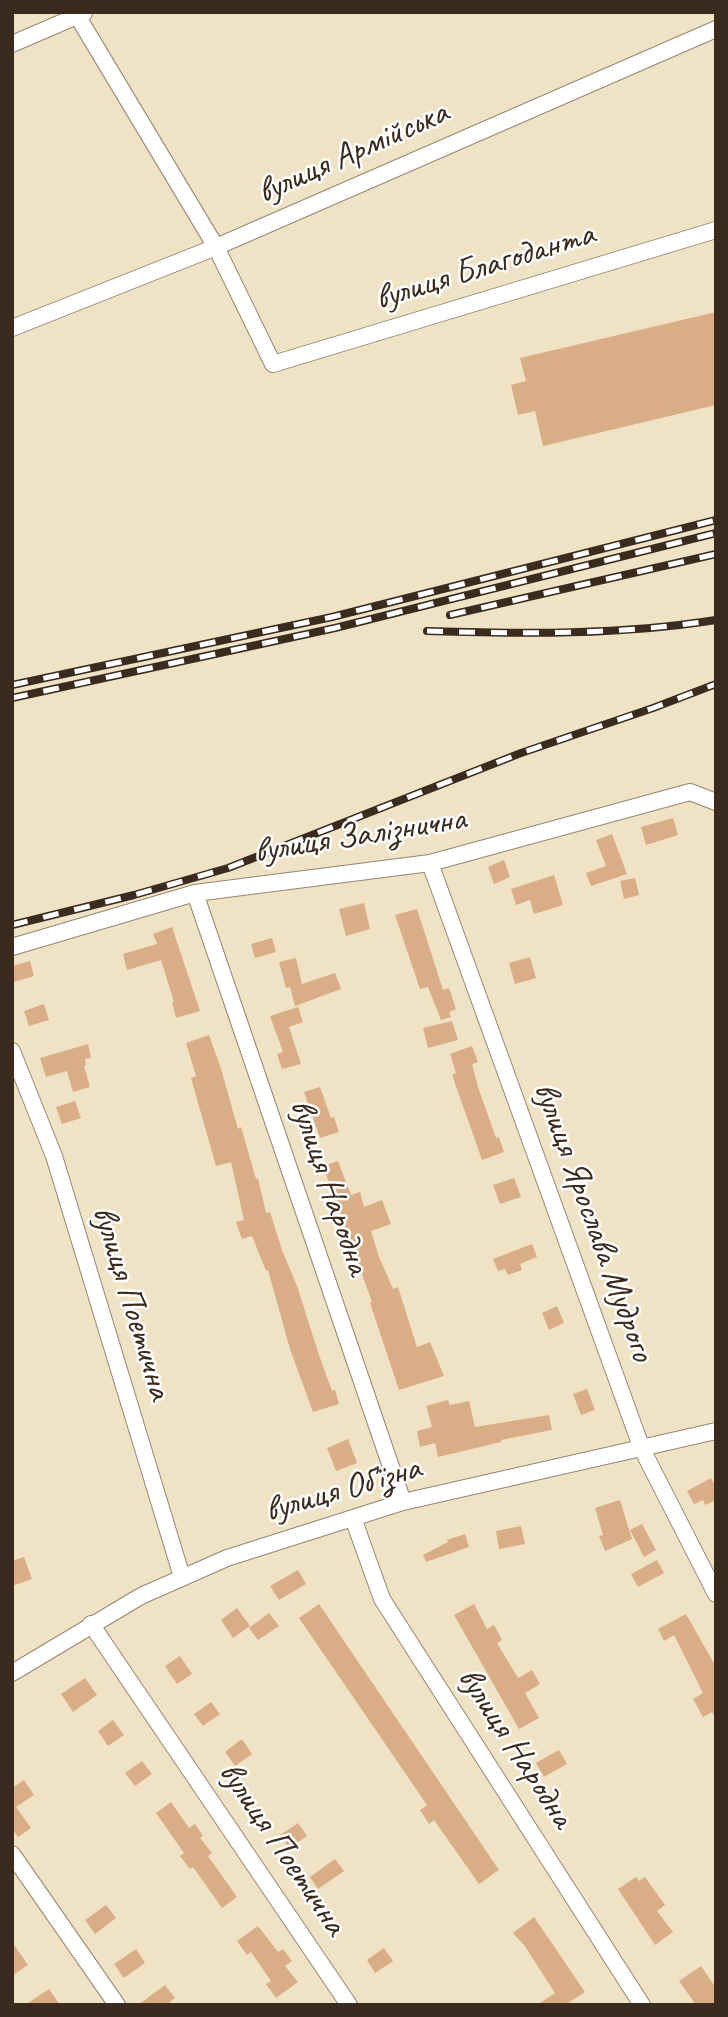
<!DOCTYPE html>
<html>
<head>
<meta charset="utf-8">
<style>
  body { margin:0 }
  #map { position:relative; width:728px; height:2017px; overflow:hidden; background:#f0e2c5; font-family:Caveat,sans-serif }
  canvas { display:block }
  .frame { position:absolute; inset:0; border:14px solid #3b2a1e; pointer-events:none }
</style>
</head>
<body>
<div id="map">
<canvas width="728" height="2017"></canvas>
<div class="frame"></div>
</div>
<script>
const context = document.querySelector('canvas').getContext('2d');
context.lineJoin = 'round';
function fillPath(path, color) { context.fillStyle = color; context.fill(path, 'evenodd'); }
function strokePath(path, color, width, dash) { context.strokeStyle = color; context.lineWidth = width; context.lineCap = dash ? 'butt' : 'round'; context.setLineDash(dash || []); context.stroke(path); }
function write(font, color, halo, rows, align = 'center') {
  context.font = font + ' Caveat,sans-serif'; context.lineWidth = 5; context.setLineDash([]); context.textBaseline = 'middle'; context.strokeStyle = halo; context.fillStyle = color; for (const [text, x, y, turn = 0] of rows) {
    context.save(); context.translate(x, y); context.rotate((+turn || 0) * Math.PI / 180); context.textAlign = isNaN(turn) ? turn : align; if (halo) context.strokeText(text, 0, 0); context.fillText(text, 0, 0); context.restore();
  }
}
const building = new Path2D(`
  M716,312V405L543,446L535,411L518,415L511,385L526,381L520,358Z
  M673,818L678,835L646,845L641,827Z
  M612,834L627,874L591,886L586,873L606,866L596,840Z
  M504,860L510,877L494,884L488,867Z
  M554,875L563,905L534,914L530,900L516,905L511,889Z
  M635,878L639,895L624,899L620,881Z
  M364,903L370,929L346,936L339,909Z
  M417,909L443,990L449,988L456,1009L449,1012L451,1017L441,1020L428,987L420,989L395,915Z
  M172,927L200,1011L176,1018L172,1002H174L161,960L127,970L123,954L157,944L153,934Z
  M272,938L276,952L255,958L251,944Z
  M530,957L536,978L515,984L509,963Z
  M296,958L302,984L335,973L341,989L295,1006L290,987L286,988L279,962Z
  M30,961L34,976L14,982L12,966Z
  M44,1004L49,1020L29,1026L24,1011Z
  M298,1007L303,1022L289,1027L301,1064L282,1069L277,1054L283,1052L270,1016Z
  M452,1021L458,1040L428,1048L423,1028Z
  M209,1035L221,1069L238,1129L241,1127L256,1179L258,1178L266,1213L270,1212L282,1250L297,1286L319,1355L332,1391L335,1390L339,1404L313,1412L290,1349L268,1270L266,1271L252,1236L242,1239L236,1222L244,1220L231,1162L216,1166L191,1078L196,1076L186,1043Z
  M88,1044L91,1058L85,1059L86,1065L84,1066L90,1087L73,1092L67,1071L46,1077L40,1058Z
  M472,1046L478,1062L472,1064L478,1087L496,1138L499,1137L504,1152L482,1160L452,1075L456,1073L450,1054Z
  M320,1087L331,1118L334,1117L339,1132L320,1138L304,1092Z
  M75,1101L81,1118L62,1124L56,1107Z
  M338,1161L351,1195L360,1192L364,1207L382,1200L391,1224L371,1231L379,1257L393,1289L398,1287L417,1347L430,1342L444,1376L399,1390L370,1303L372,1302L323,1166Z
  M514,1178L521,1197L500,1204L493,1185Z
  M532,1244L537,1257L520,1264L522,1270L508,1275L505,1269L498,1271L493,1259Z
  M557,1306L564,1323L549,1330L542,1313Z
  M587,1389L595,1410L581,1415L573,1394Z
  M448,1400L450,1405L469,1401L475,1427L549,1415L552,1430L501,1440V1442L438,1457L435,1443L420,1447L417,1431L432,1427L426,1406Z
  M348,1439L357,1463L336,1471L327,1448Z
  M711,1478L716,1487V1500L705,1505L703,1500L694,1504L687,1491Z
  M620,1500L632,1539L605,1551L599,1536L603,1535L595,1508Z
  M642,1524L656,1550L644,1557L630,1530Z
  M521,1526L525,1544L499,1549L496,1531Z
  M465,1534L469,1547L426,1562L423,1555L448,1542L447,1540Z
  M24,1557L32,1579L12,1586V1561Z
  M657,1560L664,1573L638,1587L631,1574Z
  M298,1570L306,1584L279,1600L270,1586Z
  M319,1604L499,1870L479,1884L434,1820L429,1824L420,1810L427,1805L299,1618Z
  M474,1604L487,1629L494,1625L502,1640L497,1643L518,1678L532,1670L540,1684L525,1693L539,1718L519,1729L454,1615Z
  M237,1608L250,1626L233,1638L221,1620Z
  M269,1613L279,1626L258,1640L249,1628Z
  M686,1614L716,1667V1720L712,1712L703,1717L693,1699L703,1693L674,1635L664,1641L658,1629Z
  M180,1656L192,1674L177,1684L165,1666Z
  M85,1678L97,1695L73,1712L61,1694Z
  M211,1702L220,1714L203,1726L194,1714Z
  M113,1720L124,1735L108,1746L98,1731Z
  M242,1739L252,1754L235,1766L225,1752Z
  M559,1750L567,1764L544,1777L536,1763Z
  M142,1761L152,1774L135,1786L125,1773Z
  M24,1780L34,1795L16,1807L31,1828L18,1837L12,1829V1788Z
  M171,1802L189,1828L195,1824L203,1836L200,1838L212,1853L208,1856L237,1897L222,1908L193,1867L190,1869L180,1856L184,1853L156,1813Z
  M298,1823L307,1836L289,1848L280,1835Z
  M335,1859L344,1871L318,1889L310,1877Z
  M636,1877L639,1881L645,1877L665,1905L657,1911L673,1932L655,1945L618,1889Z
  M106,1905L116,1918L95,1934L85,1920Z
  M534,1917L585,1992L565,2005H537L555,1993L524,1945L513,1933Z
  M258,1926L278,1952L283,1949L292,1961L285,1966L298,1982L276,1998L266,1984L271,1981L251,1952L247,1955L237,1941Z
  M12,1942L28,1965L12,1976Z
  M384,1948L393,1961L375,1973L367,1960Z
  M136,1949L145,1963L124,1978L114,1964Z
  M701,1966L716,1988V2005H696L679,1981Z
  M165,1985L175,1998L166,2005H138Z
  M49,1989L60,2005H25Z`);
const street = new Path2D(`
  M75,12L216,247L273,364L716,230
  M12,44L84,13
  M12,328L216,247L716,29
  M430,863L642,1449L716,1594
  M195,893L403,1502
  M12,947L195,893L430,863L690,792L716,802
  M12,1051L54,1156L182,1577
  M353,1518L382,1599L642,2005
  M91,1624L349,2005
  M12,1673L141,1596L227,1558L403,1502L716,1431
  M12,1854L117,2005`);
const rail = new Path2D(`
  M450,615L716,554
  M427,631C524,634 620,635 716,620
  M12,685L332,617L716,520
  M12,698L335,628L716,533
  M12,925L134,895L228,868L521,753L653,708L716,684`);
const streetNames = [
  ["вулиця Армійська",353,153,-24],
  ["вулиця Благоданта",485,267,-17],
  ["вулиця Залізнична",360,836,-9],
  ["вулиця Народна",329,1187,71],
  ["вулиця Ярослава Мудрого",593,1222,70],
  ["вулиця Поетична",131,1303,73],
  ["вулиця Об'їзна",343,1490,-16],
  ["вулиця Народна",515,1748,57],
  ["вулиця Поетична",282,1849,56]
];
fillPath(building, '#d9ae87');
strokePath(street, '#968672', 18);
strokePath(street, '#fff', 16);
strokePath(rail, '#3b2a1e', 8);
strokePath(rail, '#fff', 5, [16]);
write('35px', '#3b2a1e', '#fff', streetNames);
</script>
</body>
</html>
